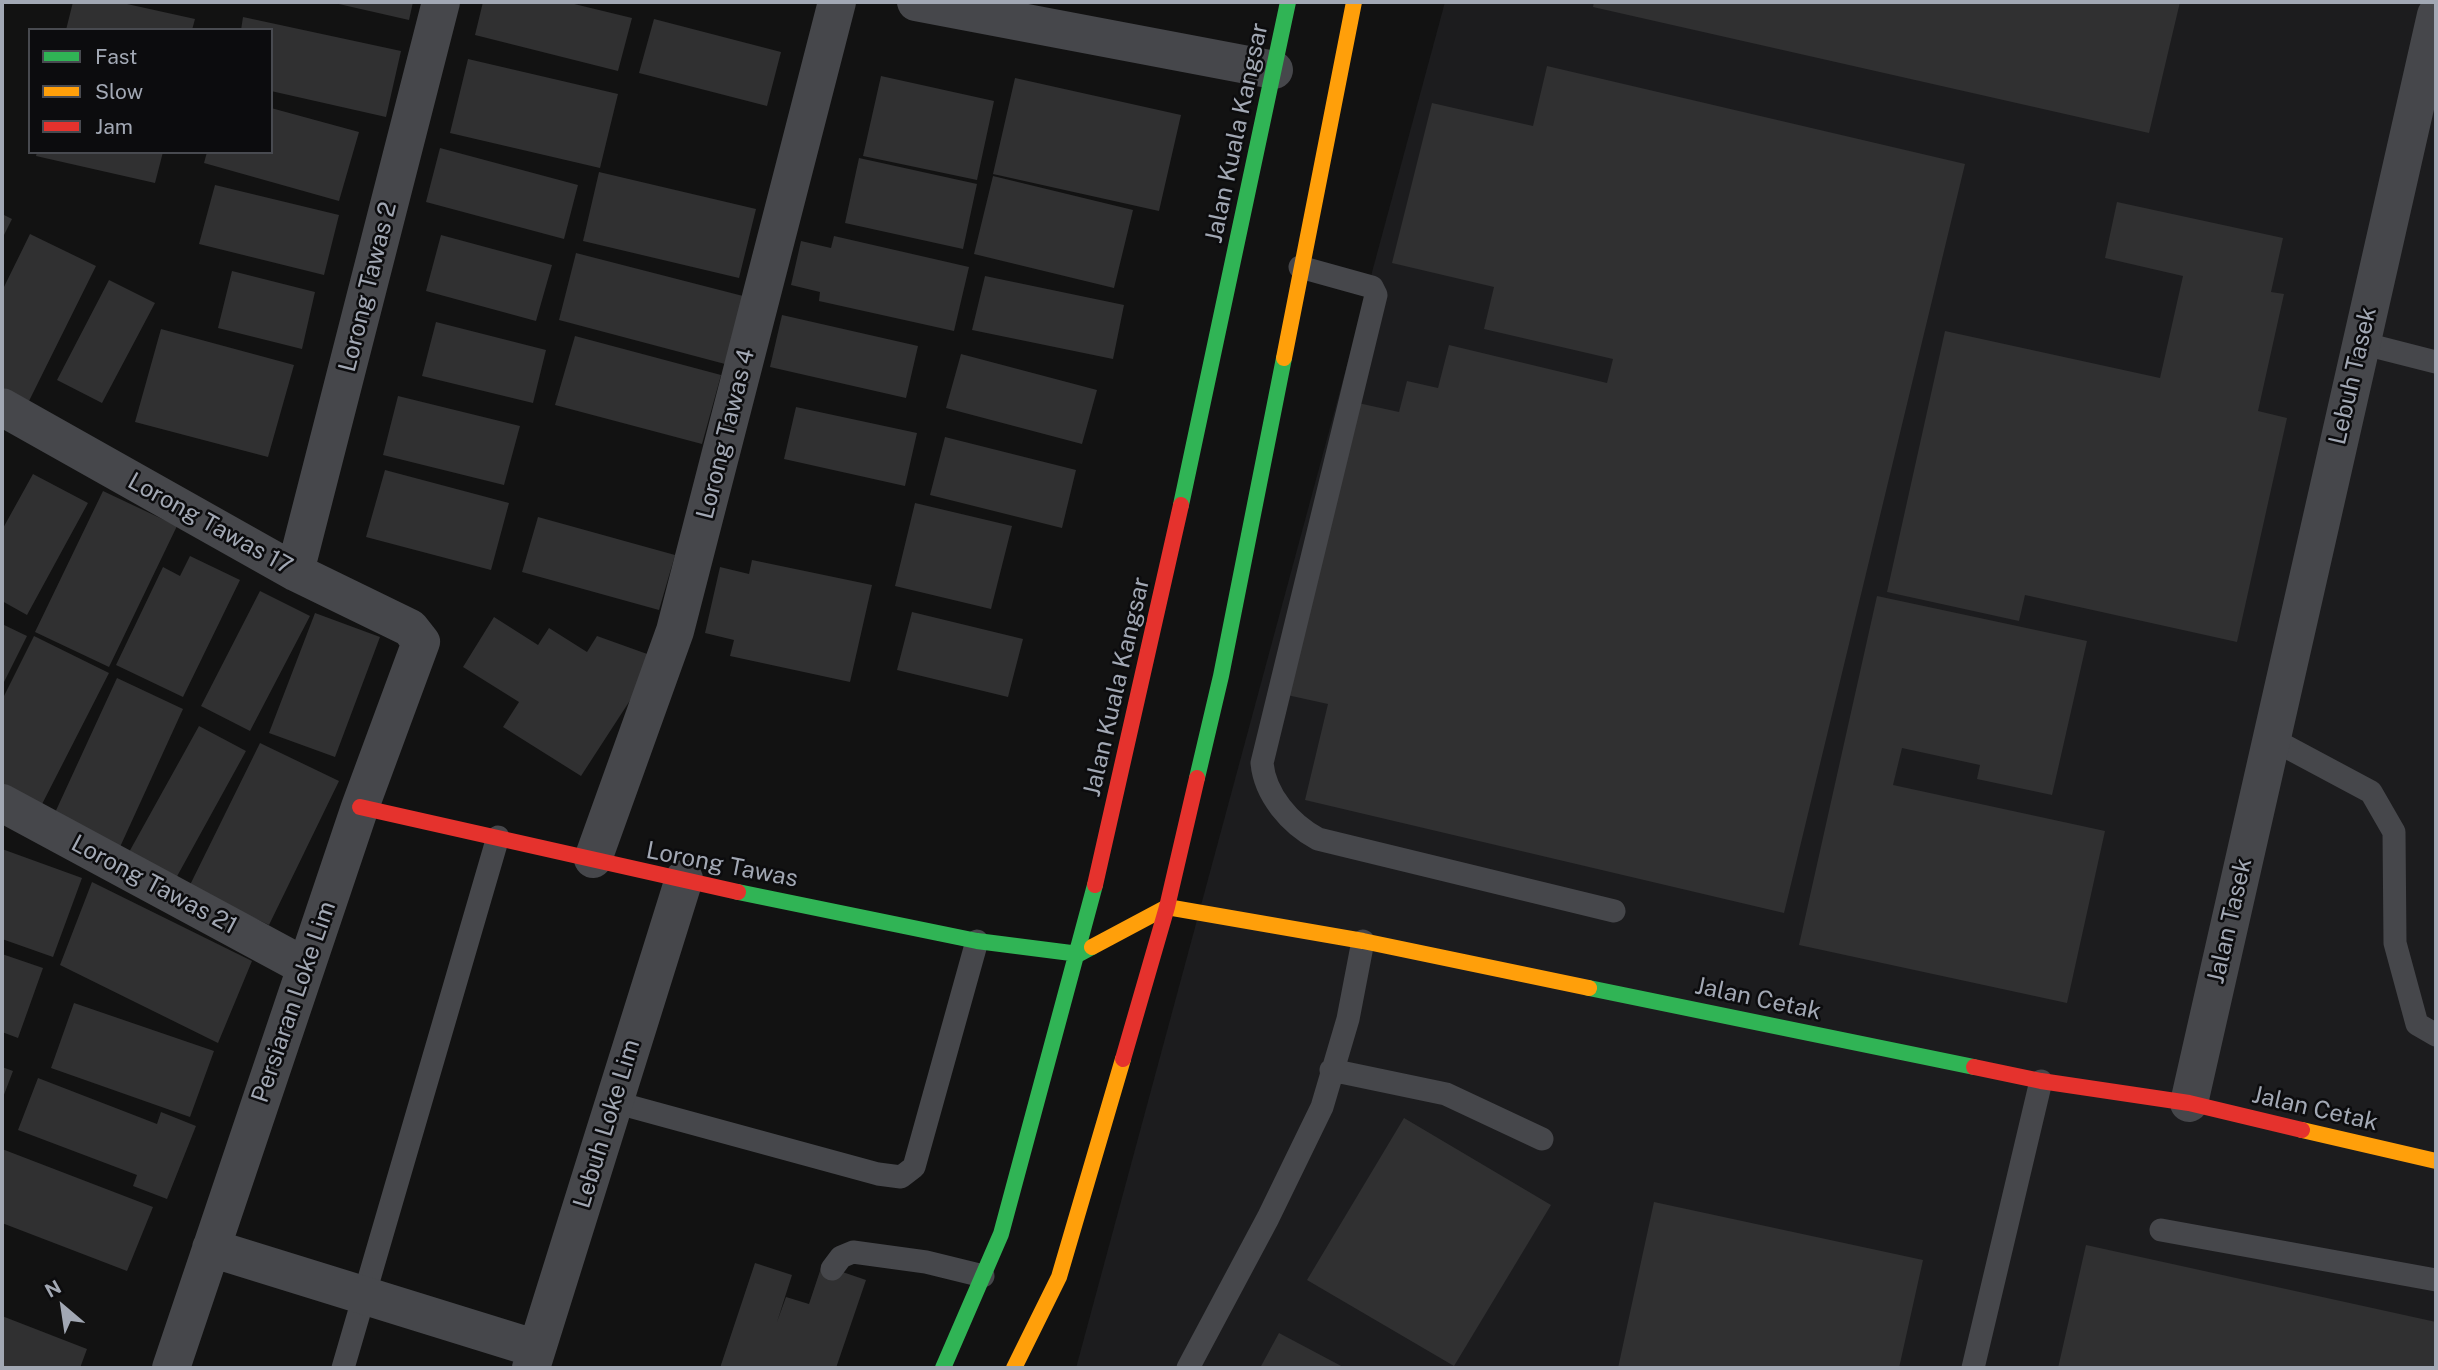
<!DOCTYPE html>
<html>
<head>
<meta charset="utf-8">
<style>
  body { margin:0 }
  #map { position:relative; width:2438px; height:1370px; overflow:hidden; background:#121212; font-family:"Public Sans",sans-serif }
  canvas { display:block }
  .frame { position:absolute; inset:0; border:4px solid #a2a8b4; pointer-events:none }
  .legend { position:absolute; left:28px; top:28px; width:245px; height:126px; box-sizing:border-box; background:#0c0c0e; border:2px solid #484a50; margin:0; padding:9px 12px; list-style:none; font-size:21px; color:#a2a8b4 }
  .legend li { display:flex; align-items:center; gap:14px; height:35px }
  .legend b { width:35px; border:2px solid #484a50 }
  .north { position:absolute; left:28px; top:1272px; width:70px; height:70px; -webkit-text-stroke:5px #0c0c0e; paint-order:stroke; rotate:331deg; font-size:19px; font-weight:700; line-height:28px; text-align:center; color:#a2a8b4 }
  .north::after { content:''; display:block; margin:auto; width:24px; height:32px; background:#a2a8b4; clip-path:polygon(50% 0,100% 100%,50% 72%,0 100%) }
</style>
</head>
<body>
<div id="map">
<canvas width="2438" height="1370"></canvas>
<div class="frame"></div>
<ul class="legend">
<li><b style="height:9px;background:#30b455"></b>Fast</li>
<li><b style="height:9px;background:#ff9f0a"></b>Slow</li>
<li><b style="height:9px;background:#e5322d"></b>Jam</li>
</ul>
<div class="north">N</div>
</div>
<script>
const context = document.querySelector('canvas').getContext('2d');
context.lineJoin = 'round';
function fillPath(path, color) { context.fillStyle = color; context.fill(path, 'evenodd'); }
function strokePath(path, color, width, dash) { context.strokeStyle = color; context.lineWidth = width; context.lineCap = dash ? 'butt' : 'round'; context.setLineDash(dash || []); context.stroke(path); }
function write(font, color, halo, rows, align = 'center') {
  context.font = font + ' "Public Sans",sans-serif'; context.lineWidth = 5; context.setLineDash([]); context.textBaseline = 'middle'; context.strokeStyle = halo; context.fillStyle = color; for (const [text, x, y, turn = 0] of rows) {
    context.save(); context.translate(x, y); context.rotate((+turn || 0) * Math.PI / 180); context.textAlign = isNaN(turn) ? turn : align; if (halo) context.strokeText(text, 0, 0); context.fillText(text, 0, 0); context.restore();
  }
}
const built = new Path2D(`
  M1445,2H2436V1368H1076Z`);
const building = new Path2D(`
  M73,2H118L195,19L192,30H66Z
  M330,2H413L409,20Z
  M483,2H566L632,18L618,71L475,35Z
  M1594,2H2180L2149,133L1593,7Z
  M243,17L401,51L386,117L271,91V30H241Z
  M654,19L781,52L767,106L639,73Z
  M468,59L618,94L600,168L450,133Z
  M1547,66L1965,164L1784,913L1305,800L1328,704L1287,695L1358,403L1399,412L1407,381L1438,388L1449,345L1607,383L1613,359L1484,329L1494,287L1392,263L1432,103L1533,126Z
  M881,76L994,101L977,180L863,156Z
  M1015,78L1181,115L1159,211L993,174Z
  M271,108L359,132L339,201L204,163L207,152H271Z
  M440,148L578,185L564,239L426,202Z
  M37,152H163L155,183L36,156Z
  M859,158L977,184L963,249L845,223Z
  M599,172L756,209L739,278L583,241Z
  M993,176L1133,210L1114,288L974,254Z
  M215,185L339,215L324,275L199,244Z
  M2117,202L2283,238L2271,292L2284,294L2258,411L2287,418L2237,642L2025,595L2019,621L1887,592L1945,331L2160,378L2183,276L2105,258Z
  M2,214L12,219L2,239Z
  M30,234L96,266L29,401L2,387V291Z
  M441,235L552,265L536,321L426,291Z
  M834,236L969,267L954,331L819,301L820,292L791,285L801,241L831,248Z
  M576,253L743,296L725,364L559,320Z
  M232,271L315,292L302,349L218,328Z
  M985,276L1124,305L1113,359L972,330Z
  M109,280L155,303L102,403L57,380Z
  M782,315L918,346L906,398L770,367Z
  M436,322L546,350L533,403L422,376Z
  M161,329L294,365L268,457L135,422Z
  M575,336L721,375L702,444L555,405Z
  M961,354L1097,390L1082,444L946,408Z
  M398,396L520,426L504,485L383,455Z
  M796,407L917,433L905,486L784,459Z
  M945,437L1076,470L1062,528L930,495Z
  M385,470L509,503L491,570L366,537Z
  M33,474L88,503L27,615L2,601V530Z
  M103,491L177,526L109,667L35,632Z
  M915,503L1012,526L991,609L895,586Z
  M538,517L675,555L659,610L522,572Z
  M190,556L240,580L183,697L116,665L163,567L180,576Z
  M752,560L872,585L850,682L730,656L734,640L705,633L720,567L749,574Z
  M260,591L310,616L250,731L201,706Z
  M1877,596L2087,641L2052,795L1977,779L1980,765L1902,748L1893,785L2105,831L2067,1003L1799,945Z
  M912,612L1023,639L1008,697L897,670Z
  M315,613L380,637L335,757L269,733Z
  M494,617L538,645L549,628L587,652L597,636L650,655L640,685L581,776L503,727L519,702L463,667Z
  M2,624L27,636L2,686Z
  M34,636L109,673L38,812L2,794V700Z
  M117,678L183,709L120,847L53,817Z
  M199,726L246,751L175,880L128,854Z
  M260,743L339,781L269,925L189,887Z
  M2,849L82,878L53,957L2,939Z
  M92,882L252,961L218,1043L60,965Z
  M2,954L43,968L18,1038L2,1032Z
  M74,1003L214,1051L190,1117L51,1068Z
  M2,1067L13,1071L2,1100Z
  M38,1078L157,1124L161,1112L196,1126L167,1199L133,1186L137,1175L18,1130Z
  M1404,1118L1551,1205L1454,1366L1307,1280Z
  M2,1149L153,1207L127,1271L2,1223Z
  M1654,1202L1923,1260L1899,1368H1618Z
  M2086,1245L2436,1322V1368H2058Z
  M755,1263L792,1275L777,1322L786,1297L809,1304L822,1265L866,1280L836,1368H720Z
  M2,1316L87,1349L80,1368H2Z
  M1279,1333L1345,1368H1260Z`);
const lane = new Path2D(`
  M1300,267L1372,287L1376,295L1262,763C1265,795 1290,824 1318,839L1614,911
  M2361,343L2436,362
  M2270,738L2371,792L2394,832L2395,943L2417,1024L2436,1035
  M1331,1070L1446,1094L1542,1139
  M614,1102L878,1174L901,1177L914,1167L977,941
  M2161,1230L2436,1280
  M832,1269L841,1257L853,1252L926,1262L983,1276
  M343,1368L498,837
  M1188,1368L1268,1218L1322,1107L1348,1019L1363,941
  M1973,1368L2041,1081`);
const street = new Path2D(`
  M916,2L1274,70
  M2,407L295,572L410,628L421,642L360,807L171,1368
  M295,572L441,2
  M2,803L306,967
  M593,859L675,631L837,2
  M2189,1103L2436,15
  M211,1248L537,1349
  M531,1368L684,879`);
const fast = new Path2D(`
  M1181,505L1288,2
  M1197,778L1221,676L1284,358
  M738,892L977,941L1079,954L1092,947
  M1589,988L1974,1067
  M943,1368L1001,1234L1095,885`);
const slow = new Path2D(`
  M1284,358L1354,2
  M1092,947L1167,907L1363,941L1589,988
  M2302,1130L2436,1161
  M1014,1368L1059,1277L1123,1059`);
const jam = new Path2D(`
  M360,807L738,892
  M1095,885L1181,505
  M1123,1059L1167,907L1197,778
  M1974,1067L2041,1081L2189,1103L2302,1130`);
const streetNames = [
  ["Jalan Kuala Kangsar",1237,133,-78],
  ["Lorong Tawas 2",368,287,-76],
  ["Lebuh Tasek",2353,376,-77],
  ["Lorong Tawas 4",726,434,-76],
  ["Lorong Tawas 17",210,524,29],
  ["Jalan Kuala Kangsar",1117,687,-77],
  ["Lorong Tawas",722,865,11],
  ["Lorong Tawas 21",154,885,28],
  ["Jalan Tasek",2230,921,-77],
  ["Jalan Cetak",1758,999,12],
  ["Persiaran Loke Lim",294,1002,-71],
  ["Jalan Cetak",2315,1109,13],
  ["Lebuh Loke Lim",607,1124,-73]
];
fillPath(built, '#1c1c1e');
fillPath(building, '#303031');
strokePath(lane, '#46474b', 23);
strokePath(street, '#46474b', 38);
strokePath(fast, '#30b455', 16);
strokePath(slow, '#ff9f0a', 16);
strokePath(jam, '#e5322d', 16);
write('24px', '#a2a8b4', '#0c0c0e', streetNames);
</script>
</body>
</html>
